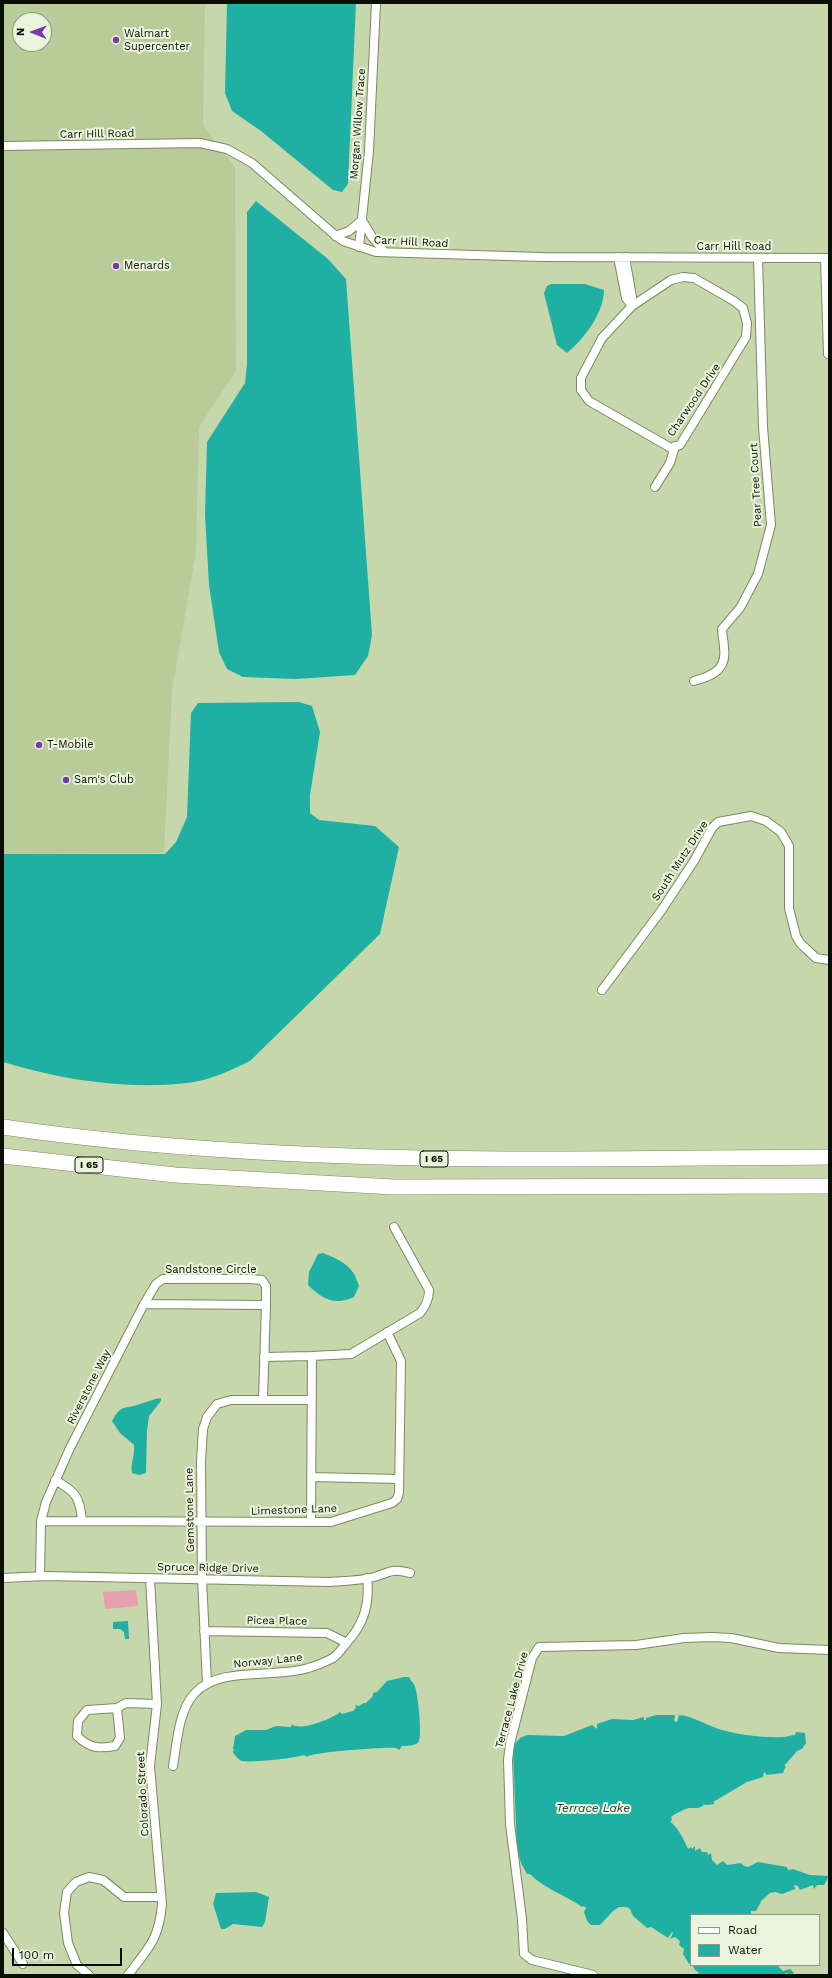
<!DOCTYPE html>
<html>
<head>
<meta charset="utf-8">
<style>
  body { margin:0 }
  #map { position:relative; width:832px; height:1978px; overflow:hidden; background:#c6d8ab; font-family:"Work Sans",sans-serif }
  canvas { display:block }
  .frame { position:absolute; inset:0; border:4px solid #080e02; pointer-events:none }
  .legend { position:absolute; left:690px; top:1914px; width:130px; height:52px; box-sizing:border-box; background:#ebf5de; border:1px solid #909986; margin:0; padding:5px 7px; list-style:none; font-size:12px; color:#080e02 }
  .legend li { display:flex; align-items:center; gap:8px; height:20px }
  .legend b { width:20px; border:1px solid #909986 }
  .north { position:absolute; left:12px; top:12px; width:40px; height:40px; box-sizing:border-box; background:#ebf5de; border:1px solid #909986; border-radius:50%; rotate:271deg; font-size:11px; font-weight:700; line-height:16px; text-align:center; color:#080e02 }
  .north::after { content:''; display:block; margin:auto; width:14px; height:18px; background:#7939ae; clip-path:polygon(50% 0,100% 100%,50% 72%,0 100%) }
  .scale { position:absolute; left:12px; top:1948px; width:110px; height:18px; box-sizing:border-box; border:2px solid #080e02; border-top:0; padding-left:5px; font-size:12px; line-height:14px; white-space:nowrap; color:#080e02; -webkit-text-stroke:3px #ebf5de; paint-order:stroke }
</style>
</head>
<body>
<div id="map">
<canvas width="832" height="1978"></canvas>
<div class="frame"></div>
<ul class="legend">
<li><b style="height:5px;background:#fff"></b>Road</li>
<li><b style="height:11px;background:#1fafa3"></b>Water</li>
</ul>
<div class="north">N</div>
<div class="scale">100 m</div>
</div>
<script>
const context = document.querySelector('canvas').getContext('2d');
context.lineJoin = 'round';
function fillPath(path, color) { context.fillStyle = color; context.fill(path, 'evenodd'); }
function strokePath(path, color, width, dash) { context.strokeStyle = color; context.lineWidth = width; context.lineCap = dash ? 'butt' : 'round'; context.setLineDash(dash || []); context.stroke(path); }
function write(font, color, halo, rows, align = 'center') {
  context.font = font + ' "Work Sans",sans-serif'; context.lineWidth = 4; context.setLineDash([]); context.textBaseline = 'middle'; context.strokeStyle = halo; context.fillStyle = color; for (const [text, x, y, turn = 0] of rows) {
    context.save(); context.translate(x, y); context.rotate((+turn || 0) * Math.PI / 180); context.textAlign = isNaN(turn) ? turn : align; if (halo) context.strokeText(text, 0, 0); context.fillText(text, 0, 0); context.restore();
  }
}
const built = new Path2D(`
  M3,3H205L203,125L235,167L236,371L199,427L196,551L172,691L164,853L3,854ZM20,20H44V44H20Z`);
const green = new Path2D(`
  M136,1590L138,1606L105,1609L103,1592Z`);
const water = new Path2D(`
  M227,3H356L348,184L342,192L333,190L261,131L232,111L225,93Z
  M256,201L328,259L346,279L372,635L368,656L355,675L296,679L243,677L227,669L219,652L209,585L205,515L207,442L245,383L247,364V212Z
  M551,284H585L604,290C604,313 584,339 567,353L557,345L544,293L547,286Z
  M299,702L312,706L320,732L310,795V813L319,820L375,826L399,847L380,934L250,1061C231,1070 209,1081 187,1083C126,1090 62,1080 3,1062V854H165L176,842L187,817L191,713L198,703Z
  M323,1253C342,1261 353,1265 359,1286L354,1297C335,1306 322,1299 308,1285L309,1272L318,1254Z
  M161,1398V1401L149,1416L147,1431L146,1473L139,1475L132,1473C130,1465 135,1456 134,1445L120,1433L112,1421C122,1403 124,1410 140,1404C147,1402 153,1399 161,1398Z
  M128,1621L129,1639H125L124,1632L120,1629H113V1622Z
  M404,1677H409C410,1681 414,1682 415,1687C418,1694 422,1734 419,1741C417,1746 406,1746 402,1746L399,1750L396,1748C386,1747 312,1752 307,1757L304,1755C296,1758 251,1763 242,1761C238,1760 236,1755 233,1753V1750L236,1752L233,1749L235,1736L246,1730H266L276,1726L291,1727L292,1724C299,1732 332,1719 340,1712L342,1714L353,1711L356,1708L355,1705L359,1706L364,1703H366L373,1696V1693L377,1692L387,1681Z
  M656,1715H674L675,1716L674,1721L677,1722L679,1715C694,1716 707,1726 722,1730C741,1735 763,1738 783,1737C787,1737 791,1735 795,1735L796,1732L805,1733L806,1743L802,1749L797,1751L784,1766H786L783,1773L767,1775L764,1772L763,1777L747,1782L713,1802L715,1804L706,1805L703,1804L704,1805C699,1809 696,1808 690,1808C686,1808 675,1814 671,1817L672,1820L670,1822C676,1824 686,1843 688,1849L691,1847L692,1849L695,1846V1851L700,1848L702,1852H707L708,1855L711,1853L712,1860L717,1865L723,1861L727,1865L741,1863L744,1866L748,1867L758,1862L787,1867L788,1870L793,1869L810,1875L829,1876L824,1885H817L814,1889L813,1885L800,1890L798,1886L794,1885L795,1889L782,1894L775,1892L770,1893L760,1902H761L756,1911H751V1915H691V1962L689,1964L683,1954L684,1949L679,1945L680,1941L675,1937L670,1939L673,1933L672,1932L668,1938L651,1927L647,1928L633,1916L630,1909L627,1907H619L613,1911L600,1925H591L587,1921L584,1912L586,1908L584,1906L582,1907C566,1895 544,1889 530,1874H527L521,1863L517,1849L513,1752L514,1745L520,1738L527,1735L564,1736L592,1725L597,1729V1724L612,1719L633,1720L644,1717V1720H646V1718Z
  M256,1892L269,1897L265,1922L262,1927L233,1924L225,1929H221L213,1904L216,1893Z
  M692,1965H777L783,1971L790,1969L794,1973L791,1975L786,1973L785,1975H697L699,1972L696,1971Z`);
const street = new Path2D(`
  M3,146L200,143L227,149L252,163L336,236L343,241L376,252L541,257L829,258
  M335,236L349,231L362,220L372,237L385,252
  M359,247L369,151L376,3
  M618,257L626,298L632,306
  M625,257L632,297V306L602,338L581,378V390L589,401L671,448L680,445L746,337L747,323L743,308L734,301L694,278L683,277L671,280L632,306
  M825,258L828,354
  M655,487L670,463L675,446
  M694,681C712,676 727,670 724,648C724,641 722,635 722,629L740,608L758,574L771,525L763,427L758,258
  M602,990L661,911L694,861L712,828L718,822L751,816L766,821L781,832L789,846V908L796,936L800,943L816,958L829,960
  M312,1356L351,1354L420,1313C426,1306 429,1300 429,1290L394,1227
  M264,1357L312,1356L311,1522
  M263,1399L266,1305
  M312,1477L399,1479
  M55,1480C76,1492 80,1497 82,1521
  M41,1521L331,1522L392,1503L397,1499L399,1493L401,1361L387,1332
  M40,1576L41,1521L46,1502L70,1448L144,1304L156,1284L163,1279H250L262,1280L266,1286V1305L144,1304
  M3,1578L46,1576L329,1582C344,1581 359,1581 374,1577C392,1572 390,1568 410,1573
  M204,1631L327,1633L347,1643
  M207,1684L202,1578L201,1461L203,1429L207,1417L217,1404L231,1400H312
  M117,1708L120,1738L115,1746C99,1749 89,1748 77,1736L78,1721L87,1710L117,1708L126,1703L157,1704
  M173,1766C177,1744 178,1712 194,1694C219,1665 275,1679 308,1668C316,1666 325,1662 333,1658C339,1654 344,1645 349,1640C365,1622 370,1602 367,1578
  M3,1933L23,1964
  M89,1975L77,1965L68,1943L64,1913L67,1892L76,1882L89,1877L103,1880L124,1897H161
  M128,1975C149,1948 159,1939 162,1904L150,1766L157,1704L150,1578
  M593,1975L532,1960L524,1954L522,1919L510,1824L508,1760L510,1744L532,1658L539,1647L636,1645L684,1638L711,1637L731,1638L779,1648L829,1650`);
const highway = new Path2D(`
  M3,1127C276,1167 553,1159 829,1157
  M3,1156L175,1175L394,1187L829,1186`);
const markers = [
  [116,40,4,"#7939ae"],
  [116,266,4,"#7939ae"],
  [39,745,4,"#7939ae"],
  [66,780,4,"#7939ae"]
];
const shields = [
  [434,1159,28],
  [89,1165,28]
];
const shieldNames = [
  ["I 65",434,1159],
  ["I 65",89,1165]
];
const poiNames = [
  ["Walmart",124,34],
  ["Supercenter",124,47],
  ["Menards",124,266],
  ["T-Mobile",47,745],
  ["Sam's Club",74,780]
];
const streetNames = [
  ["Morgan Willow Trace",358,124,-86],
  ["Carr Hill Road",97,134,-1],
  ["Carr Hill Road",411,242,3],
  ["Carr Hill Road",734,247],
  ["Charwood Drive",694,400,-56],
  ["Pear Tree Court",756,485,-93],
  ["South Mutz Drive",680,861,-57],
  ["Sandstone Circle",211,1270],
  ["Riverstone Way",89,1387,-63],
  ["Gemstone Lane",190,1510,-91],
  ["Limestone Lane",294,1510,-2],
  ["Spruce Ridge Drive",208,1568,1],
  ["Picea Place",277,1621,1],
  ["Norway Lane",268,1661,-6],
  ["Terrace Lake Drive",512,1700,-75],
  ["Colorado Street",143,1794,-93]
];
const waterNames = [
  ["Terrace Lake",593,1808]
];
fillPath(built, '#b7cc99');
fillPath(green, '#e69fad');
fillPath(water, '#1fafa3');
strokePath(street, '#7a8a60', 10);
strokePath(highway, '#7a8a60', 16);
strokePath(street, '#fff', 8);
strokePath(highway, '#fff', 15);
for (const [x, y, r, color] of markers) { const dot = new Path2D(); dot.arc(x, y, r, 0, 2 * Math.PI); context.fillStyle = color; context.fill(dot); strokePath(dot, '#ebf5de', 1.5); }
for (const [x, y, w] of shields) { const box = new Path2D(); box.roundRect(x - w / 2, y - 8, w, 16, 3); context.fillStyle = '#ebf5de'; context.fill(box); strokePath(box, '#080e02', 1); }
write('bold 10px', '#080e02', null, shieldNames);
write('11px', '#080e02', '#ebf5de', poiNames, 'left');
write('11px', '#080e02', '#ebf5de', streetNames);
write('italic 12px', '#294542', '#ebf5de', waterNames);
</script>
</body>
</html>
